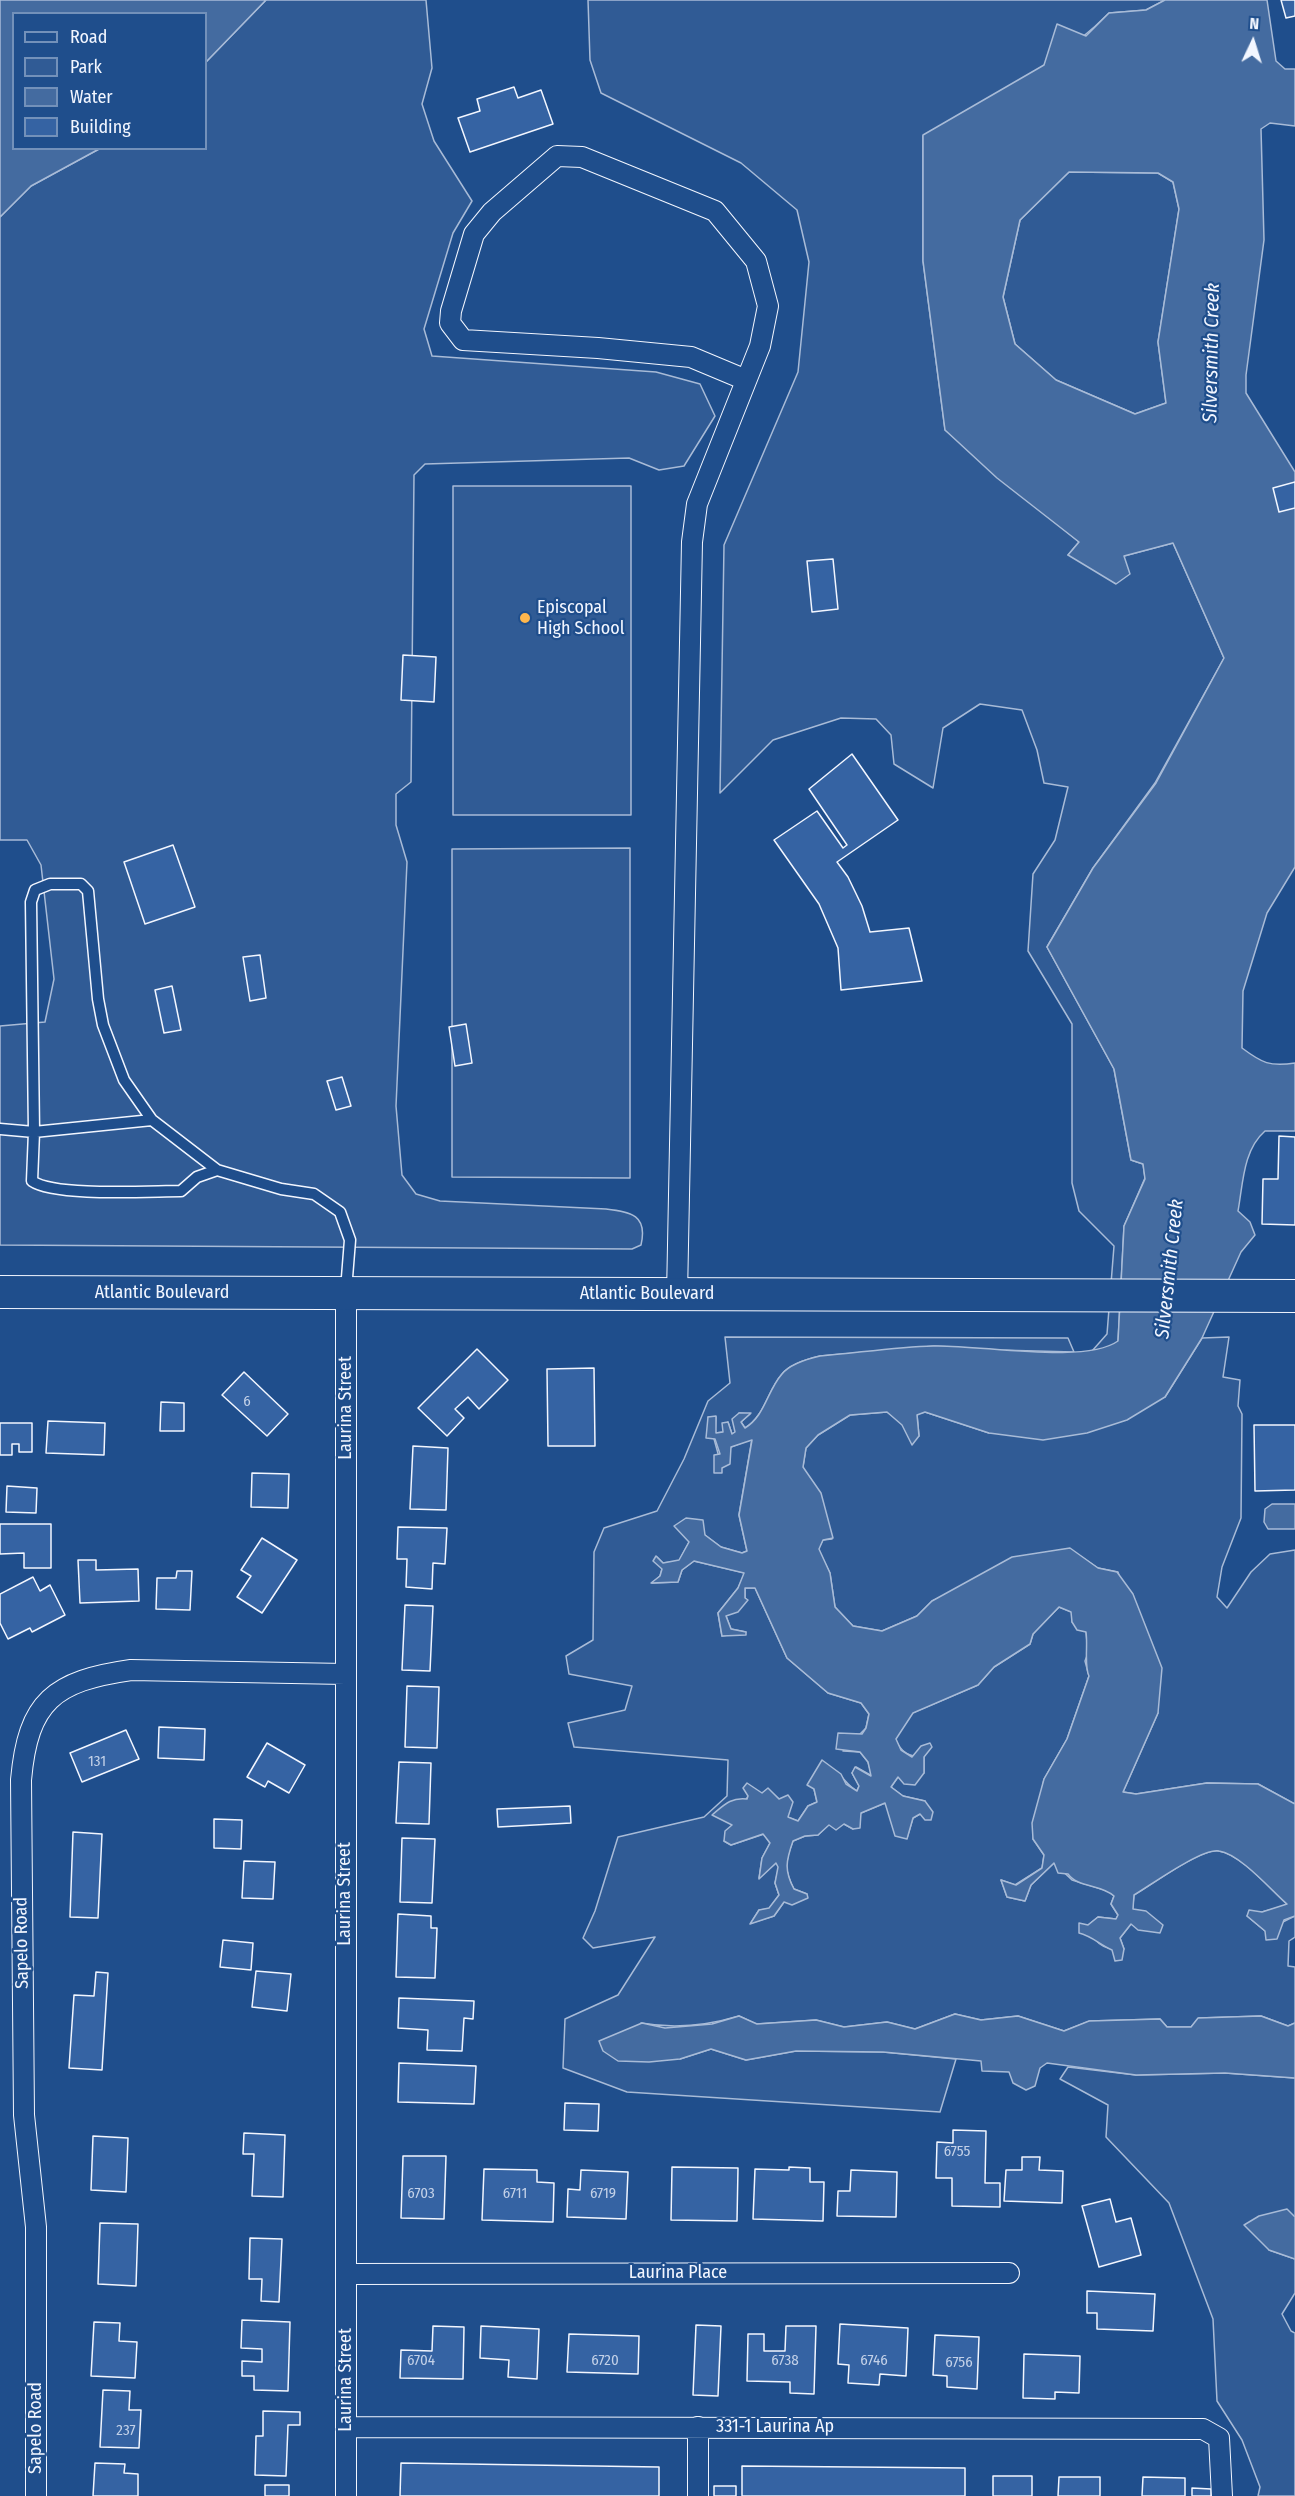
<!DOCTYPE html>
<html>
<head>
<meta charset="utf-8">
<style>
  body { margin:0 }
  #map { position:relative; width:1295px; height:2496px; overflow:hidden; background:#1f4e8c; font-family:"Fira Sans Condensed",sans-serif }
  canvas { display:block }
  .legend { position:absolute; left:12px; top:12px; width:195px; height:138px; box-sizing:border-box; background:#1f4e8c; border:2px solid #7391ba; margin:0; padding:8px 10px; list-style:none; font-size:18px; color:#f2f6ff }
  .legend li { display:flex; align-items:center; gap:12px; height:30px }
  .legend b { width:30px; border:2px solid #7391ba }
  .north { position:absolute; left:1223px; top:12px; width:60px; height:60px; -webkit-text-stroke:4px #1f4e8c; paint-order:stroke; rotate:4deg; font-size:16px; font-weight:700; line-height:24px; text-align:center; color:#f2f6ff }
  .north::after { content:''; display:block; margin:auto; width:21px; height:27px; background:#f2f6ff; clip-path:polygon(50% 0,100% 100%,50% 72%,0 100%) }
</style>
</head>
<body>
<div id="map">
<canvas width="1295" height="2496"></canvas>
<ul class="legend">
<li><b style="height:8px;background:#1f4e8c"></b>Road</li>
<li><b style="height:16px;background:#305b95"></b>Park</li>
<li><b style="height:16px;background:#446ba0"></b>Water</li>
<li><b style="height:16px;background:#3563a3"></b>Building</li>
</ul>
<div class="north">N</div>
</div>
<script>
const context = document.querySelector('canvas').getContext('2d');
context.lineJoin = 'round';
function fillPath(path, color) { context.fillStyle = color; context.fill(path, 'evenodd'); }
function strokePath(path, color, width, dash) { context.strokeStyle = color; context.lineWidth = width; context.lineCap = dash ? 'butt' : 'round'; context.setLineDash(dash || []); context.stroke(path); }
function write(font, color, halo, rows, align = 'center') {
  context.font = font + ' "Fira Sans Condensed",sans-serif'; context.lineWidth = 4.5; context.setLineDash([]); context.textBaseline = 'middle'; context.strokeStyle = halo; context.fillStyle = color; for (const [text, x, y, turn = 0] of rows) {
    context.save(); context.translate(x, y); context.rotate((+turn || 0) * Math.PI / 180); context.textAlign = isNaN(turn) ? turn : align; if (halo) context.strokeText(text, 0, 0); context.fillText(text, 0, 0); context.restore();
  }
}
const green = new Path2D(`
  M266,0H426L432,68L422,104L434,141L472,201L453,233L424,329L432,356L656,372L700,384L715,416L684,466L659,470L629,458L425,464L414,475L411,782L396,794V825L407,862L396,1106L402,1175L416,1194L440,1201L606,1209C631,1212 648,1215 641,1245L632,1249L0,1245V1026L45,1022L54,979L41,865L27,840H0V217L31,186L99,149L206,148V62Z
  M588,0H1165L1146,10L1109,13C1057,66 987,98 923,136V261L945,430L1079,542L1068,555L1124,556L1173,543L1224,658L1155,783L1093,868L1047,947L1114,1069L1131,1160L1143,1164L1145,1178L1124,1226L1118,1342L1110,1348L1092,1351L1107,1334L1114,1246L1079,1211L1072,1183V1024L1028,951L1033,874L1055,840L1068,787L1044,783L1037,750L1022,710L980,704L943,728L933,788L894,764L891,735L876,719L841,718L773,740L720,793L724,545L798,372L809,262L797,210L741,163L601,93L590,60Z
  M1069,172L1158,173L1173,182L1179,209L1158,342L1166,403L1135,414L1056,380L1015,344L1003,297L1020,220Z
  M453,486H631V815H453Z
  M630,848V1178L452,1177V849Z
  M725,1337L1068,1338L1074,1352L998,1350L935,1346L820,1356C807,1359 790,1364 782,1374C767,1391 765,1416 745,1428L741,1422L750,1414L739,1413L736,1432L732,1434L728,1422L724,1432L715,1433L716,1417H708L722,1468L731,1447L752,1439L739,1515L747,1551L742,1553L721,1547L705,1535L689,1542L679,1561L663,1563L657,1557L662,1569L660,1576L652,1583L678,1582L682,1570L694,1561L745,1573L738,1588L718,1613L722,1636L746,1632L731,1629L726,1616L747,1600L745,1598V1588H755L787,1658L828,1693L861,1703L869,1714L866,1728L843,1751L860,1752L868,1762L872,1776L856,1767L852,1773L859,1786L857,1791C846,1785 843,1775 832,1769L814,1789L817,1802L808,1806L798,1821L787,1817L779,1799L768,1789L762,1793L748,1796L724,1841L731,1845L764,1834L770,1843L762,1858L759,1878L776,1863L779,1867L775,1883L779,1895L769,1909L759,1910L751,1923L774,1916L784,1902L807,1894L794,1889C784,1870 785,1861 793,1841L805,1836L818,1835L829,1824H844L853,1829L861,1813L885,1803L907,1838L913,1818L920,1814L925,1801L903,1796L891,1787L898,1777L924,1773V1757C908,1757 902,1753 895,1739L912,1713L978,1685L994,1667L1030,1644L1033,1634L1059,1607L1072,1612V1622L1086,1632L1088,1653L1085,1661L1089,1676L1067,1739L1044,1779L1033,1839L1044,1855L1042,1868L1015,1885L1001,1880L1007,1897L1025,1901L1031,1885L1054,1863L1072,1880L1108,1891L1114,1896L1111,1904L1118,1915L1116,1919L1098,1917L1088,1925C1093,1943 1105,1951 1124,1949L1120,1938L1131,1924L1134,1895C1152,1885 1200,1848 1219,1851C1241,1854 1271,1890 1288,1905L1247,1916L1265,1931L1295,1916V1937L1289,1941L1288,1966L1295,1967V2023L1288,2026L1261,2016L1199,2018L1191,2027H1167L1160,2019L1090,2021L1064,2031L1018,2016L981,2020L955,2014L915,2029L887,2022L844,2027L816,2020L756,2024L739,2016C706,2026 675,2029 641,2023L680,2059L711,2049L746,2060L796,2051L883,2052L956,2059L940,2112L627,2092L563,2068L565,2019L618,1995L655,1937L593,1948L583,1938L595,1911L618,1837L704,1817L727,1796L728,1760L574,1747L568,1723L625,1710L632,1686L569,1674L566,1656L593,1640L594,1552L604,1528L657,1511L684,1459L708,1401L730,1383Z
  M1229,1337L1223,1377L1240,1380L1238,1406L1242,1414L1241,1518L1222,1567L1217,1597L1227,1608L1251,1572L1270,1554L1295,1550V1804L1258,1784L1207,1783L1136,1794L1123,1792L1158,1713L1118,1572L1098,1568L1070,1549L1045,1553L932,1601L917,1616L882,1631L853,1626L835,1607L830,1573L818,1549L823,1540L832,1539L803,1467L806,1448L818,1435L850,1415L887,1412L919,1436L917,1414L925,1412L989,1433L1165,1397L1202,1338Z
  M1068,2067L1136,2075L1225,2073L1295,2078V2217L1269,2250L1295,2259V2293L1282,2314L1291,2331L1295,2333V2496H1258L1260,2487L1242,2440L1217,2401L1213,2319L1169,2203L1106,2137L1108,2105L1060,2079Z`);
const water = new Path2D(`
  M0,0H266L206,62V14H14V148L99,149L31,186L0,217Z
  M1165,0H1267L1276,61L1285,69H1295V126L1270,123L1261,129L1264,240L1246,375V393L1295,472V867L1267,913L1243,991L1242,1048C1262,1063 1270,1067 1295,1063V1131H1265C1243,1150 1243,1184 1238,1211L1250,1222L1255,1235L1241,1252L1202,1338L1165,1397L1127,1420L1087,1433L1043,1440L989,1433L925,1412L917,1415L919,1436L912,1445L902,1425L887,1412L850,1415L818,1435L806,1448L803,1467L821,1493L833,1538L823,1540L819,1549L830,1573L835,1607L853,1626L882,1631L917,1616L932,1601L1012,1557L1070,1548L1098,1568L1117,1572L1133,1594L1162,1668L1158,1713L1123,1792L1136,1794L1207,1783L1258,1784L1295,1804V1916L1284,1920L1277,1939L1266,1940L1265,1931L1247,1916L1249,1910L1262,1912L1287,1904C1271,1890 1240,1854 1219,1851C1202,1848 1151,1885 1134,1895L1133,1909L1146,1911L1163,1925L1160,1933L1138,1930L1131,1924L1120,1938L1124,1949L1122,1960L1115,1961L1112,1950C1100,1945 1092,1936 1079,1933V1923L1088,1925L1098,1917L1116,1919L1118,1915L1111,1904L1114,1896C1101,1884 1078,1888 1068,1874L1058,1873L1054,1863L1031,1885L1025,1901L1007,1897L1001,1880L1016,1885L1042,1868L1044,1855L1033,1839L1032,1823L1044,1779L1067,1739L1089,1676C1084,1667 1088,1645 1086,1632L1077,1630L1072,1622L1071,1612L1059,1607L1033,1634L1030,1644L994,1667L978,1685L913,1713L896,1739L901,1750L912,1757L921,1746L930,1743L932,1747L924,1757V1773L915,1785L904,1784L898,1777L891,1787L903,1796L925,1801L933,1812L931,1820H925L920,1814L913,1818L907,1839L895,1836L885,1803L861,1813L860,1828L853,1829L844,1824L836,1830L829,1825L818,1835L805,1836L793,1841C786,1861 784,1870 794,1889L807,1894L808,1898L792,1905L784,1902L774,1916L750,1924L759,1910L769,1908L779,1895L775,1883L778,1867L776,1863L759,1879L762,1858L770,1843L763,1834L731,1845L724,1841L725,1831L732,1825L712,1815C724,1805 731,1797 747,1799L748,1796L743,1788L747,1783L762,1793L768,1788L779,1799L788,1795L793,1802L788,1817L798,1821L808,1806L817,1802L814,1789L807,1785L822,1760L841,1774L846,1784L857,1791L859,1786L852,1773L855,1767L871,1776L868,1762L860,1752L836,1749L838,1733L862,1734L866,1728L869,1714L861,1703L828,1693L787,1658L755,1588H745V1598L748,1600L738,1612L726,1616L731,1629L746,1632V1635L722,1636L718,1613L738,1588L744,1573L694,1561L682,1570L678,1582L651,1583L660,1576L662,1569L653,1561L656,1556L663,1563L679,1560L689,1542L674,1526L686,1518L703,1520L705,1535L721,1547L742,1553L747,1551L739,1515L752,1440L731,1447L730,1464L722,1468V1473H714V1455L720,1454L715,1439L706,1438L708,1417L716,1416V1433L723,1432L722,1423L728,1422L732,1434L735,1432L732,1419L739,1413H751L741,1422L745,1428C765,1416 767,1391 782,1374C790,1364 807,1359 820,1356C857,1353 896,1347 933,1346C977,1344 1084,1365 1118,1341L1124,1226L1145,1179L1143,1164L1131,1160L1114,1069L1047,947L1093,868L1156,783L1224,658L1173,543L1124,556L1130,574L1116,584L1068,555L1079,542L997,478L945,430L923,261V135L1044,65L1057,24L1086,36L1109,13L1146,10ZM1069,172L1158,173L1173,182L1179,209L1158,342L1166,403L1135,414L1056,380L1015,344L1003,297L1020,220Z
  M1272,1504H1295V1529H1268L1264,1522L1265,1509Z
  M955,2014L981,2020L1018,2016L1064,2031L1089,2021L1160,2019L1167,2027H1191L1198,2018L1261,2016L1288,2026L1295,2023V2078L1225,2073L1136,2075L1047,2063L1040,2068L1035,2086L1026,2090L1013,2083L1009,2072L982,2071L981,2061L883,2052L796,2051L746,2060L711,2049L680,2059L649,2062L618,2061L603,2051L599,2041L642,2023L665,2028L712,2024L739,2016L757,2024L816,2020L844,2027L887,2022L915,2029Z
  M1287,2209L1295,2217V2259L1269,2250L1244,2225L1259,2216Z`);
const building = new Path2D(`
  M1281,0H1295V16L1286,18Z
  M514,87L518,98L541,90L553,124L470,152L458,118L480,111L477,99Z
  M1295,482V508L1279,512L1273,488Z
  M833,559L838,609L812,612L807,561Z
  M403,655L436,657L434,702L401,700Z
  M852,754L898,820L837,862L848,877L862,906L870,932L909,928L922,981L841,990L838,948L819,904L774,840L817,811L843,848L847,845L809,789Z
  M173,845L195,907L145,924L124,862Z
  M260,955L266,998L250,1001L243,957Z
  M172,986L181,1030L164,1033L155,990Z
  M466,1024L472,1063L455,1066L449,1027Z
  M342,1077L351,1106L336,1110L327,1081Z
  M1279,1136L1295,1137V1225L1262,1224L1263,1179H1278Z
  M477,1349L508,1380L479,1409L468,1397L455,1409L464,1418L447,1436L418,1408Z
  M594,1368L595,1446H548L547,1369Z
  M244,1372L288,1414L267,1436L222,1395Z
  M161,1402L184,1403V1431H160Z
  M48,1421L105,1423L104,1455L46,1453Z
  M0,1423H32V1452H19V1444H12V1455H0Z
  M1254,1425H1295V1490L1255,1491Z
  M413,1446L448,1448L446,1510L410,1509Z
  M252,1473L289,1474L288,1508L251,1507Z
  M7,1486L37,1488L36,1513L6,1512Z
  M0,1524H51V1568H24V1553L0,1554Z
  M398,1527L447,1528L445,1564L433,1563L432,1589L406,1587L407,1559H397Z
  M262,1538L297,1560L262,1613L237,1597L251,1576L241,1570Z
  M78,1560H96V1570L138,1569L139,1601L80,1603Z
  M177,1571H192L190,1610L156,1609L157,1578H176Z
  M33,1577L40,1591L50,1585L65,1615L32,1632L30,1628L8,1639L0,1623V1594Z
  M405,1605L433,1606L430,1671L402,1670Z
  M407,1686L439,1687L437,1748L405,1747Z
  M159,1727L205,1729L204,1760L158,1758Z
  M126,1730L139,1759L82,1782L70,1753Z
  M267,1743L305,1765L289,1793L268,1781L265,1787L247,1777Z
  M399,1762L431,1763L429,1824L396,1823Z
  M570,1806L571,1823L498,1827L497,1809Z
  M214,1819L242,1820L241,1849L214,1848Z
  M73,1832L102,1834L98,1918L70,1917Z
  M402,1838L435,1839L432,1903L400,1902Z
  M244,1861L275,1862L273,1899L242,1898Z
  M398,1914L431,1916V1928H437L435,1978L396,1977Z
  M223,1940L253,1943L251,1970L220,1967Z
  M256,1971L291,1974L287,2011L252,2007Z
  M96,1972L108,1973L102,2070L69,2068L74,1995L94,1996Z
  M399,1998L474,2001L473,2019L464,2018L462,2051L427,2050L428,2030L398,2028Z
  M399,2063L476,2066L474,2104L398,2102Z
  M565,2103L599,2104L598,2131L564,2130Z
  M953,2130L986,2131L985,2183H1000V2207L952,2206V2178H936L937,2142L953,2143Z
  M244,2133L285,2135L283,2197L252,2196L254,2154H243Z
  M93,2136L128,2138L126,2192L91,2190Z
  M403,2156H446L444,2219L401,2218Z
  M1022,2157H1040L1039,2170L1063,2171L1062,2203L1004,2201L1006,2170H1022Z
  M672,2167L738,2168L737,2221L671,2220Z
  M789,2167L810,2168V2182H824L823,2221L753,2219L755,2169L789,2170Z
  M484,2169L537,2170V2182L554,2183L553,2222L482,2220Z
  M581,2170L628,2172L626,2219L567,2217L568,2189L580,2190Z
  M851,2170L897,2172L896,2217L837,2216L838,2191H850Z
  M1110,2199L1116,2222L1131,2218L1141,2255L1099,2267L1082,2206Z
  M100,2223L138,2224L136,2286L98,2284Z
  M250,2238L282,2239L279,2302L261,2301L262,2279H249Z
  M1087,2291L1155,2294L1153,2331L1097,2329V2313H1087Z
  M242,2320L290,2322L288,2391L254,2390V2376H242V2361L262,2362V2349L241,2348Z
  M94,2322L120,2323L119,2341L137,2342L135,2378L91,2376Z
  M840,2324L908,2328L906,2376L880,2374L879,2385L848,2383L849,2365L838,2364Z
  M696,2325L721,2326L718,2396L693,2395Z
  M433,2326L464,2327L463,2379L400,2378L401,2350L432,2351Z
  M481,2326L539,2329L537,2379L508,2377L509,2360L480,2358Z
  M786,2326H816L814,2394L790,2393V2382L747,2381L748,2334H764V2351H785Z
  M569,2334L639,2336L638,2374L567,2372Z
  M935,2335L979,2337L977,2389L947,2387V2376L933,2375Z
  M1024,2354L1080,2356L1079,2393L1055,2392V2399L1023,2398Z
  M103,2390L130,2391L129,2410H141L139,2448L100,2447Z
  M263,2411L300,2412V2425H288L286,2476L255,2475L256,2436H263Z
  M95,2463L125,2464L124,2473L138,2474V2496H93Z
  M401,2463L659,2467V2496H400Z
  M742,2466L965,2468V2496H742Z
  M993,2476H1032V2496H993Z
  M1059,2477H1100V2496H1058Z
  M1143,2477L1185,2478V2496H1142Z
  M265,2485H289V2496H265Z
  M714,2486H736V2496H714Z
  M1192,2488L1211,2489V2496H1192Z`);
const lane = new Path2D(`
  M0,1129L34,1132L152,1120
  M217,1170L197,1177L181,1191C149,1191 55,1197 32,1181L34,1132L31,902L35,890L50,884H81L88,891L98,999L103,1025L124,1080L152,1120L217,1170L281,1189L314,1194L340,1212L350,1240L346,1290`);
const street = new Path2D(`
  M346,1293V2496
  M677,1295L692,542L697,504L760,346L768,306L756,261L715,211L582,157L557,156L492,212L474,234L451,311L450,323L463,340L598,348L691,357L746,380
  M346,2274L1009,2273
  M346,2427L1203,2429L1219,2438L1222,2496
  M36,2496V2227L24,2115L21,1780C28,1701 54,1681 131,1670L345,1674
  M698,2496V2427`);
const primary = new Path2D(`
  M0,1292L1295,1296`);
const markers = [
  [525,618,6,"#ffb74d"]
];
const numberNames = [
  ["6",247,1402],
  ["131",97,1762],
  ["6755",957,2152],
  ["6703",421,2194],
  ["6711",515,2194],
  ["6719",603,2194],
  ["6704",421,2361],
  ["6720",605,2361],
  ["6738",785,2361],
  ["6746",874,2361],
  ["6756",959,2363],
  ["237",126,2431]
];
const poiNames = [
  ["Episcopal",537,608],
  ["High School",537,629]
];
const streetNames = [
  ["Atlantic Boulevard",162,1293],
  ["Atlantic Boulevard",647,1294],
  ["Laurina Street",346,1408,-90],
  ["Laurina Street",345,1894,-90],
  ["Sapelo Road",22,1943,-91],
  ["Laurina Place",678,2273],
  ["Laurina Street",346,2380,-90],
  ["331-1 Laurina Ap",775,2427],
  ["Sapelo Road",36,2428,-90]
];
const waterNames = [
  ["Silversmith Creek",1212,353,-89],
  ["Silversmith Creek",1170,1269,-84]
];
fillPath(green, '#305b95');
strokePath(green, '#a8bbd7', 1.5);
fillPath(water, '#446ba0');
strokePath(water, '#a8bbd7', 1.5);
fillPath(building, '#3563a3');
strokePath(building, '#f2f6ff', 1.5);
strokePath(lane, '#f2f6ff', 13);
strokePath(street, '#f2f6ff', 22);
strokePath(primary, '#f2f6ff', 34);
strokePath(lane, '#1f4e8c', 10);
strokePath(street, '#1f4e8c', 20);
strokePath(primary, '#1f4e8c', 32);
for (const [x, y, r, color] of markers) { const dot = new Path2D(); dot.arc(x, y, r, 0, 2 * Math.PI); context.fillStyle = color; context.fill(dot); strokePath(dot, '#1f4e8c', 2); }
write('15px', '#c3d1e8', null, numberNames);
write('18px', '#f2f6ff', '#1f4e8c', poiNames, 'left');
write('18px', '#f2f6ff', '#1f4e8c', streetNames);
write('italic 20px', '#f2f6ff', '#1f4e8c', waterNames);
</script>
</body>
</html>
